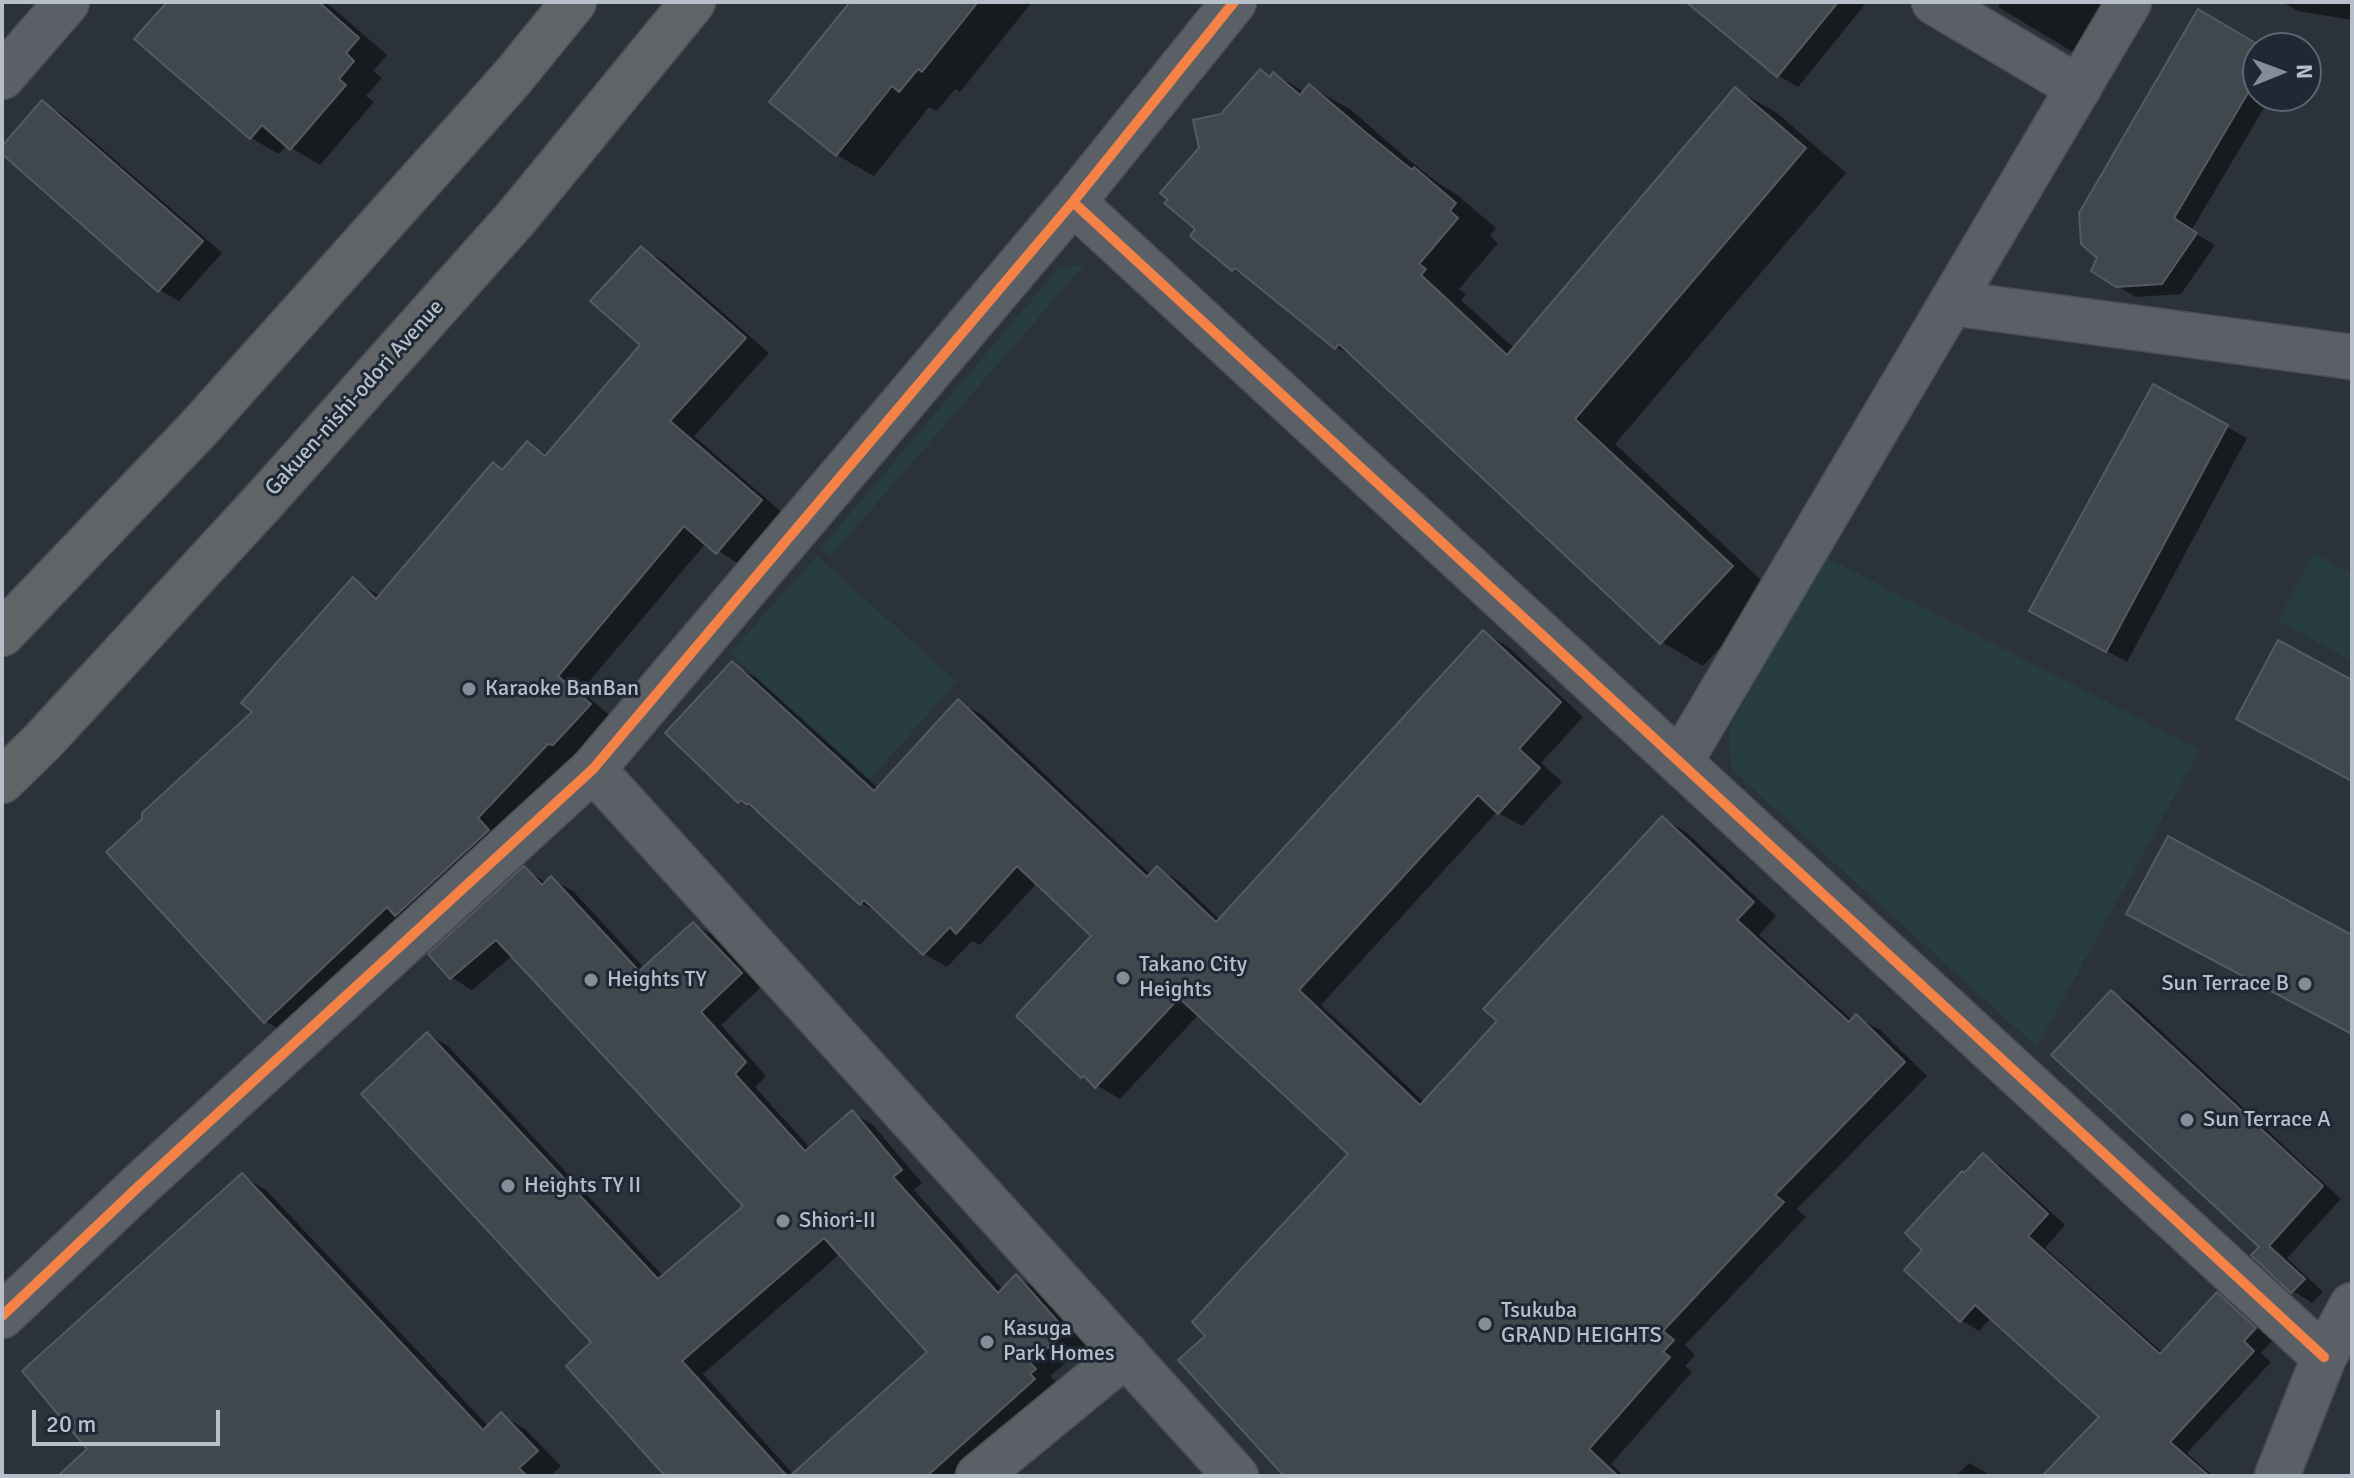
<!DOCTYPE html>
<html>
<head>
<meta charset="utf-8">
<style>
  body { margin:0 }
  #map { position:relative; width:2354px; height:1478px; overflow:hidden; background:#2b323a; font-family:Signika,sans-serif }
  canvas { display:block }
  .frame { position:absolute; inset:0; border:4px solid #b6bfca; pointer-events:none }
  .north { position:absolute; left:2242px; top:32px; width:80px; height:80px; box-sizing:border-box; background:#1e2935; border:2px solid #5b6571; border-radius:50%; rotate:89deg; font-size:22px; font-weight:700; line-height:32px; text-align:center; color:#b6bfca }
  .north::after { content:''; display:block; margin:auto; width:28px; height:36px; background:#858e98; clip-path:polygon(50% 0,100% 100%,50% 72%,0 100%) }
  .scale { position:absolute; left:32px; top:1410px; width:188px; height:36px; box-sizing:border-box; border:4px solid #b6bfca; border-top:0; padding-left:10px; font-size:24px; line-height:28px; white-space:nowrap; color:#b6bfca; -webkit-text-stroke:6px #1e2935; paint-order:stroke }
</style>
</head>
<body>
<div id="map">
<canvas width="2354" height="1478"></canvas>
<div class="frame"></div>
<div class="north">N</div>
<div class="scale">20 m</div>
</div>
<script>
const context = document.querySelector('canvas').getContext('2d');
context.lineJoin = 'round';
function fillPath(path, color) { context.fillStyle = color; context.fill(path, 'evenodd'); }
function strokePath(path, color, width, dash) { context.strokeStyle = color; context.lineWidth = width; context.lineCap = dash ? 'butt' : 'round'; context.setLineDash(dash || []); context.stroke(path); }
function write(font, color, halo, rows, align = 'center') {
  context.font = font + ' Signika,sans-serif'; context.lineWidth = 6; context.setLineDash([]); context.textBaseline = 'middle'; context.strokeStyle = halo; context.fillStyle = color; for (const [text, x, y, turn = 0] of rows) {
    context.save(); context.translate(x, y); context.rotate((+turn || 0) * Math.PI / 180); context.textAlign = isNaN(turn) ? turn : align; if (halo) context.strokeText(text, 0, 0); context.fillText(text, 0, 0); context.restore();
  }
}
const green = new Path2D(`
  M1085,264L830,557L821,548L1058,269Z
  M2313,553L2352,574V661L2278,621Z
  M817,556L957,682L870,779L730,653Z
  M1826,557L2200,750L2037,1047L1731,769L1729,728Z`);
const shadow = new Path2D(`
  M158,2H326L387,55L373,71L382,78L366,96L374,102L320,165L287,145L279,154L251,138L165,8Z
  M852,2H1032L960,92L955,89L937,111L929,107L874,176L837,155L771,101Z
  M1735,2H1867L1798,87L1779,76L1717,25Z
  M2001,2H2102L2073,52L1998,7Z
  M2282,2H2352V20L2298,11Z
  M2199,12L2260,48H2258V96H2271L2191,231L2215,245L2181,294L2136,297L2117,286Z
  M1260,71L1272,78L1274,74L1305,92L1309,86L1351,110L1405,157L1438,183L1456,194L1496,228L1490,236L1498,243L1459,289L1466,294L1461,300L1515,349L1735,89L1777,113L1846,173L1615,444L1773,591L1703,666L1662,642L1360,361L1337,347L1258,284L1233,269L1198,228L1201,148L1222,116Z
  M42,103L62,114L222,253L179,301L160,290L2,152Z
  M641,248L666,263L769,353L694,436L785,515L742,566L706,543L581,691L614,719L578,758L573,756L501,833L290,1035L265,1021L255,712L353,580L381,597L493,464L504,471L527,443L548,455L643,344Z
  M2153,387L2247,438L2127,662L2052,621Z
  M1483,633L1507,646L1583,717L1541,763L1562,782L1522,826L1497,812L1321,1005L1425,1103L1500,1021L1663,819L1686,832L1776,916L1759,935L1853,1021L1856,1017L1880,1030L1927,1076L1797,1209L1806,1217L1685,1345L1695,1355L1685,1366L1692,1372L1611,1464L1624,1476H1287L1208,1336L1351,1154L1199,1014L1120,1099L1083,1077L1019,1016L1094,936L1037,883L980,945L972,941L947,967L924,954L884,916L861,903L762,815L739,801L732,664L755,677L879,789L959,702L982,715L1151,875L1157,868L1180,882L1220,920Z
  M524,869L547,883L551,879L573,891L645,969L693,924L715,936L762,986L721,1025L766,1076L755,1087L811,1149L852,1113L873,1125L922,1183L914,1190L1003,1290L1016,1277L1038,1289L1087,1345L1050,1376L1056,1382L1050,1388L1055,1392L962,1476H668L427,1034L448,1046L664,1277L746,1206L513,955L472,990L451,977ZM841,1253L930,1352L794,1475L703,1374Z
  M2111,992L2131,1003L2341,1199L2287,1258L2323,1292L2312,1303L2293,1291L2261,1247Z
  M1983,1156L2001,1166L2065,1225L2045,1248L2163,1353L2217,1295L2236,1305L2273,1340L2261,1353L2271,1362L2187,1453L2213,1476H2045L2102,1417L1992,1317L1979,1331L1961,1320L1925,1250L1965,1175Z
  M242,1176L266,1190L489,1427L501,1415L525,1429L561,1466L550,1476H61L90,1449Z
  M1969,1463L1987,1473L1990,1476H1956Z`);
const building = new Path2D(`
  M167,2H319L359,38L346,53L354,61L339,79L346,85L290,150L262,125L250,139L134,39Z
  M850,2H978L922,72L918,69L899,92L892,86L836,156L769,102Z
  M1686,2H1838L1777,77Z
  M2198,9L2264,48H2258V76L2174,218L2197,233L2162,284L2116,287L2091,271L2097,258L2081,244L2079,213Z
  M1260,69L1270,77L1273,72L1300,95L1309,84L1364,131L1412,170L1414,167L1456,203L1450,211L1458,218L1419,264L1426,269L1421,275L1507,355L1735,87L1806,148L1575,419L1733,566L1660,644L1339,344L1335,349L1235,268L1232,271L1190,236L1195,229L1164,203L1168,200L1160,193L1199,148L1193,120L1221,114Z
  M42,100L203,241L158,292L2,154V146Z
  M641,246L746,338L670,421L762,500L716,554L684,526L558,676L591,704L553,745L548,744L478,818L489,830L395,916L387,907L264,1023L106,852L142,819V813L252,712L241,703L353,577L376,599L493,462L502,470L527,441L545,456L640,345L590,301Z
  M2153,384L2228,425L2106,652L2029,611Z
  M1483,630L1561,702L1519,749L1540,768L1498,814L1478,795L1299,990L1420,1105L1497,1021L1483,1009L1662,816L1754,902L1737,920L1849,1022L1856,1014L1905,1062L1775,1195L1784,1202L1663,1331L1674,1340L1663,1352L1670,1357L1589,1449L1618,1476H1284L1178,1360L1205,1336L1192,1322L1348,1154L1179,998L1095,1088L1084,1076L1081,1078L1016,1016L1091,936L1017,866L956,934L950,927L923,955L864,900L860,905L748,803L747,805L741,800L738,803L665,733L732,661L874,791L958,699L1147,877L1157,866L1216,922Z
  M2278,640L2352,680V781L2236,719Z
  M2168,836L2352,935V1034L2126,914Z
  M524,866L542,885L551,876L639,971L693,922L742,973L701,1012L746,1062L735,1074L805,1151L852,1110L902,1170L893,1177L998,1293L1016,1274L1067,1332L1030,1363L1036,1369L1030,1374L1035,1379L927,1476H790L927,1352L824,1238L682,1361L787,1476H665L566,1366L591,1342L361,1094L427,1032L658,1279L743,1206L496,940L450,979L428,954Z
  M2111,990L2323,1186L2269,1246L2305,1279L2291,1293L2251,1255L2259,1247L2051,1055Z
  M1983,1153L2048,1214L2028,1236L2160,1354L2217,1292L2256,1328L2244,1341L2254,1351L2170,1442L2209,1476H2042L2099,1417L1975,1305L1960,1322L1904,1270L1922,1250L1905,1233L1962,1171L1964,1173Z
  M242,1173L483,1430L501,1412L538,1451L519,1468L527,1476H58L87,1449L22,1371Z`);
const street = new Path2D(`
  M1934,2L2079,88
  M2,77L67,2
  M1073,202L2324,1357
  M1952,303L2352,357
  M1680,762L2129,2
  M593,769L1236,1476
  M2,1316L139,1186L593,769L1073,202L1234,2
  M978,1476L1126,1354
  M2277,1476L2324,1357L2352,1305`);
const highway = new Path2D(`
  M2,634L198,429L512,78L574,2
  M2,781L43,741L262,503L516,218L693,2`);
const cycleway = new Path2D(`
  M1073,202L2324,1357
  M2,1316L139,1186L593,769L1073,202L1234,2`);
const markers = [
  [469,689,8,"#858e98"],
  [1123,978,8,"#858e98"],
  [591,980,8,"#858e98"],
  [2305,984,8,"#858e98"],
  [2187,1120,8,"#858e98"],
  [508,1186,8,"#858e98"],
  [783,1221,8,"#858e98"],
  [1485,1324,8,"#858e98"],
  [987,1342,8,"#858e98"]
];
const streetNames = [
  ["Gakuen-nishi-odori Avenue",355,398,-48]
];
const poiNames = [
  ["Karaoke BanBan",485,689],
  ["Takano City",1139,965],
  ["Heights",1139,990],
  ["Heights TY",607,980],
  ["Sun Terrace B",2289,984,"right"],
  ["Sun Terrace A",2203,1120],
  ["Heights TY II",524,1186],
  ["Shiori-II",799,1221],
  ["Tsukuba",1501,1311],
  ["GRAND HEIGHTS",1501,1336],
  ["Kasuga",1003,1329],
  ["Park Homes",1003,1354]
];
fillPath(green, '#283d40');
fillPath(shadow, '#0007');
fillPath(building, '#40474d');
strokePath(building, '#535a61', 2);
strokePath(street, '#494e54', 47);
strokePath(highway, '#484e55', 47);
strokePath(street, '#5b6067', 44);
strokePath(highway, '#606467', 44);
strokePath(cycleway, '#f48246', 10);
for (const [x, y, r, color] of markers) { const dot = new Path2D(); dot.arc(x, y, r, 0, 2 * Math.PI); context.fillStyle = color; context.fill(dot); strokePath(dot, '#1e2935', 3); }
write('22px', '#b6bfca', '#1e2935', streetNames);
write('22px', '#b6bfca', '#1e2935', poiNames, 'left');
</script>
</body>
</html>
